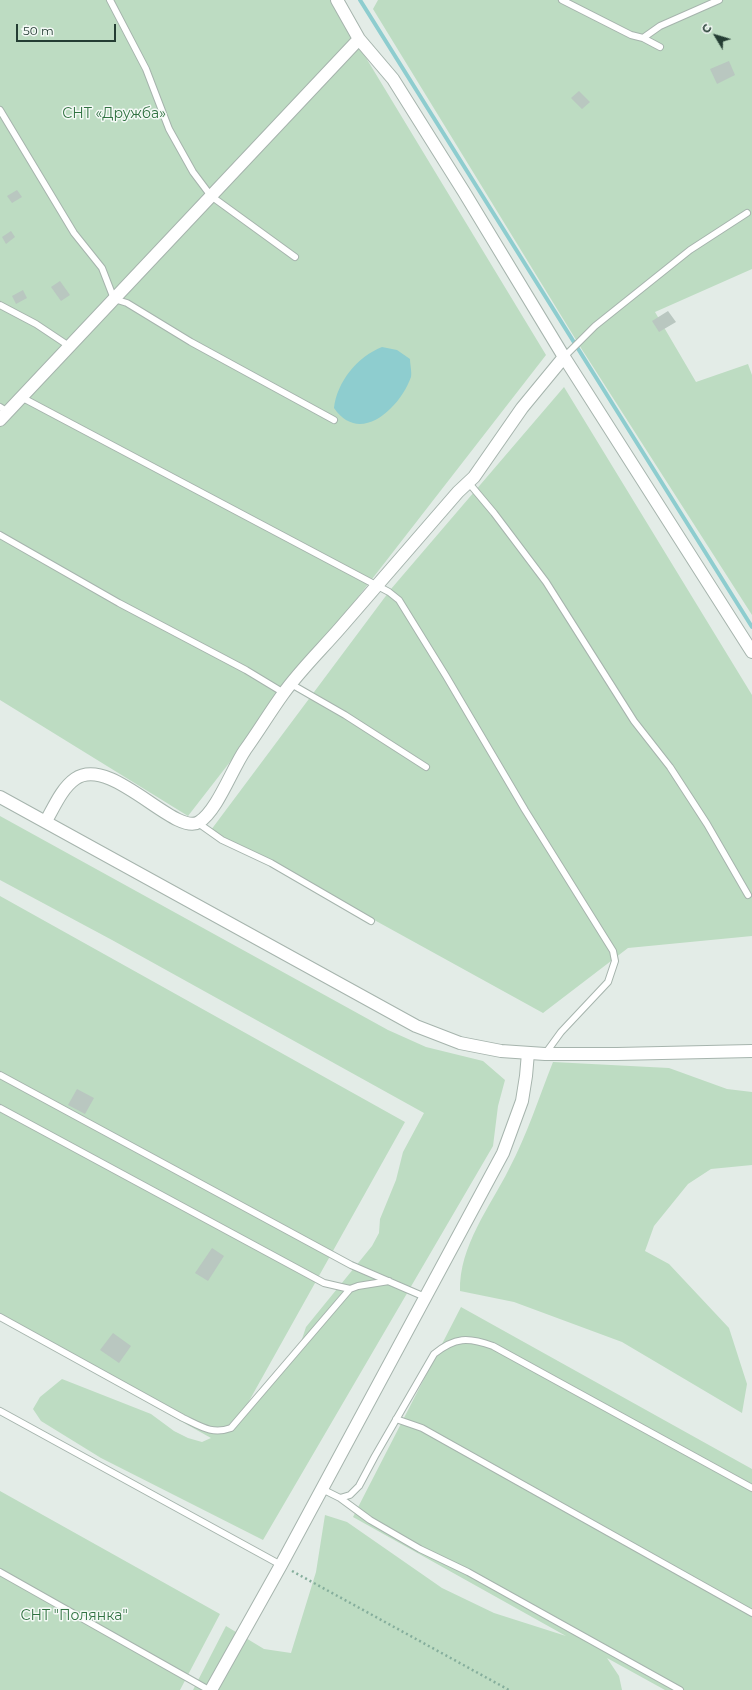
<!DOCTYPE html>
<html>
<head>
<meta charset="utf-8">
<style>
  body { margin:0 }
  #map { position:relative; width:752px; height:1690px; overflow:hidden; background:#e3ece7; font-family:Montserrat,sans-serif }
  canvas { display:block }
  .north { position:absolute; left:696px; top:16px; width:40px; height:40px; -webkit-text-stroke:3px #f4f9f6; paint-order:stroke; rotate:308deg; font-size:11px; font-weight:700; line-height:16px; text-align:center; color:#243d33 }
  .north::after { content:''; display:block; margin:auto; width:14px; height:18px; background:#243d33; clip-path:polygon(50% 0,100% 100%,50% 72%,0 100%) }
  .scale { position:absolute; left:16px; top:24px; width:100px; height:18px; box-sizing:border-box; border:2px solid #243d33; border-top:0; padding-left:5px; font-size:12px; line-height:14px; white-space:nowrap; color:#243d33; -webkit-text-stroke:3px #f4f9f6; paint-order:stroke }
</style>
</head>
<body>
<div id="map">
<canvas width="752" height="1690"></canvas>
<div class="north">С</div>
<div class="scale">50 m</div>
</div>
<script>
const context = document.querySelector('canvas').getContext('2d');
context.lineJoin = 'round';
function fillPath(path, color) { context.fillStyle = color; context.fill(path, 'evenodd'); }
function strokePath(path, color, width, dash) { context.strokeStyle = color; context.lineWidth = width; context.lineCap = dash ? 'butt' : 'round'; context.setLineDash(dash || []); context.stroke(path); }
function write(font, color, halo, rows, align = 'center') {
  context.font = font + ' Montserrat,sans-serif'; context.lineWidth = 3; context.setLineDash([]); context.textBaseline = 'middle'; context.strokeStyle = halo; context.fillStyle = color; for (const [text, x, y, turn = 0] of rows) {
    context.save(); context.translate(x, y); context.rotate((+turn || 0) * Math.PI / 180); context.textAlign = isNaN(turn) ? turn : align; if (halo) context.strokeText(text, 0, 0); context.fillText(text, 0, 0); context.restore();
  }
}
const green = new Path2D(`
  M0,0H331L546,355L188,816L0,700Z
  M378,0H752V269L655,312L696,382L748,364L752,375V615L581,348L373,9Z
  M564,387L752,695V936L628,948L543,1013L211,830L391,589Z
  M0,816L388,1030L426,1047L483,1061L505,1080L498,1106L493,1146L263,1540L101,1458L41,1421L33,1409L40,1397L62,1379L151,1414L174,1431L188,1438L202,1442L211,1438L0,1320V896L405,1122L239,1419L297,1354L306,1327L372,1246L379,1233L380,1219L396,1180L403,1152L424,1113L112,940L0,880Z
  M553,1062L669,1068L727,1089L752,1092V1165L711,1169L688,1184L654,1226L645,1251L669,1264L729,1328L747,1384L742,1413L622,1342L514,1302L460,1291C459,1246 490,1207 509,1169C527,1135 539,1097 553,1062Z
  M461,1307L752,1469V1690H665L607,1658L619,1676L622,1690H193L226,1626L264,1649L291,1653L316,1572L325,1515L347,1522L442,1588L494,1613L566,1636L353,1517Z
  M0,1491L220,1614L180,1690H0Z`);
const water = new Path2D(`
  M382,347L397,350L410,359C410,364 412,372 411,377C400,408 360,446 334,408C337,382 357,357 382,347Z`);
const stream = new Path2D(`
  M360,0L752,627`);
const building = new Path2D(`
  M729,61L735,75L717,84L710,69Z
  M579,91L590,102L582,109L571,98Z
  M17,190L22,197L12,203L7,196Z
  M11,231L15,237L6,244L2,237Z
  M60,281L70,295L61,301L51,287Z
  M23,290L27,298L16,304L12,296Z
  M668,311L676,322L659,332L652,321Z
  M77,1089L94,1098L85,1114L68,1105Z
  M212,1248L224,1256L208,1281L195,1273Z
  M113,1333L131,1346L119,1363L100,1350Z`);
const path = new Path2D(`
  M292,1571L509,1690`);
const service = new Path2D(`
  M110,0L146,69L169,129L193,172L211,196L295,257
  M562,0L631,35L643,38L660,26L719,0
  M643,38L660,47
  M0,110L74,233L102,268L114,299L127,303L191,342L334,420
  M0,305L36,324L69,346
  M564,357L595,326L690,250L747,213
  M21,397L389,592L399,600L446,676L525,810L613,951L615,961L608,982L561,1032L545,1054
  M0,407L8,412
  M468,482L494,513L546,582L634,721L670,767L707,824L748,895
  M0,535L119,603L246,670L284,693
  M291,684L345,715L426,767
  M198,823L222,840L271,863L371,921
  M0,1075L351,1265L425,1297
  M0,1108L324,1283L350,1289
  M0,1317L183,1418C200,1426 212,1435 231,1428L350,1289L358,1286L389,1281
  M0,1411L281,1565
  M396,1419L422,1428L752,1613
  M322,1489L340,1498L370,1520L420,1549L468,1572L680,1690
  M340,1498L350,1495L359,1486L375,1456L434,1354C455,1337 468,1337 493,1346L752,1488
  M0,1572L209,1690`);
const minor = new Path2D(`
  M337,0L359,39L393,79L464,192L564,357L752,652
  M0,420L359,39
  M46,821C54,807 62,788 75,779C111,754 175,837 199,822C217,811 232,769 245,750C258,732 270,712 283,694C300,670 322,649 341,627C380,582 419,537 458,492L474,477L522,408L564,357
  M211,1690L281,1565L503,1153L522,1101L526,1076L528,1053`);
const tertiary = new Path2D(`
  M0,797L416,1026L460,1043L501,1051L545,1054H617L752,1051`);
const parkNames = [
  ["СНТ «Дружба»",114,114],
  ["СНТ \"Полянка\"",74,1616]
];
fillPath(green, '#bddcc2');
fillPath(water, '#8ecdcf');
strokePath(stream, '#8ecdcf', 4);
fillPath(building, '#b9c7c0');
strokePath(service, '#a6b4ad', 8);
strokePath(minor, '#a6b4ad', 14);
strokePath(tertiary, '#a6b4ad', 14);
strokePath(path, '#85ae9c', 2.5, [2, 3]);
strokePath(service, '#fff', 6);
strokePath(minor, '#fff', 12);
strokePath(tertiary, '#fff', 12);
write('14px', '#307241', '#f4f9f6', parkNames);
</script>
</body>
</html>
